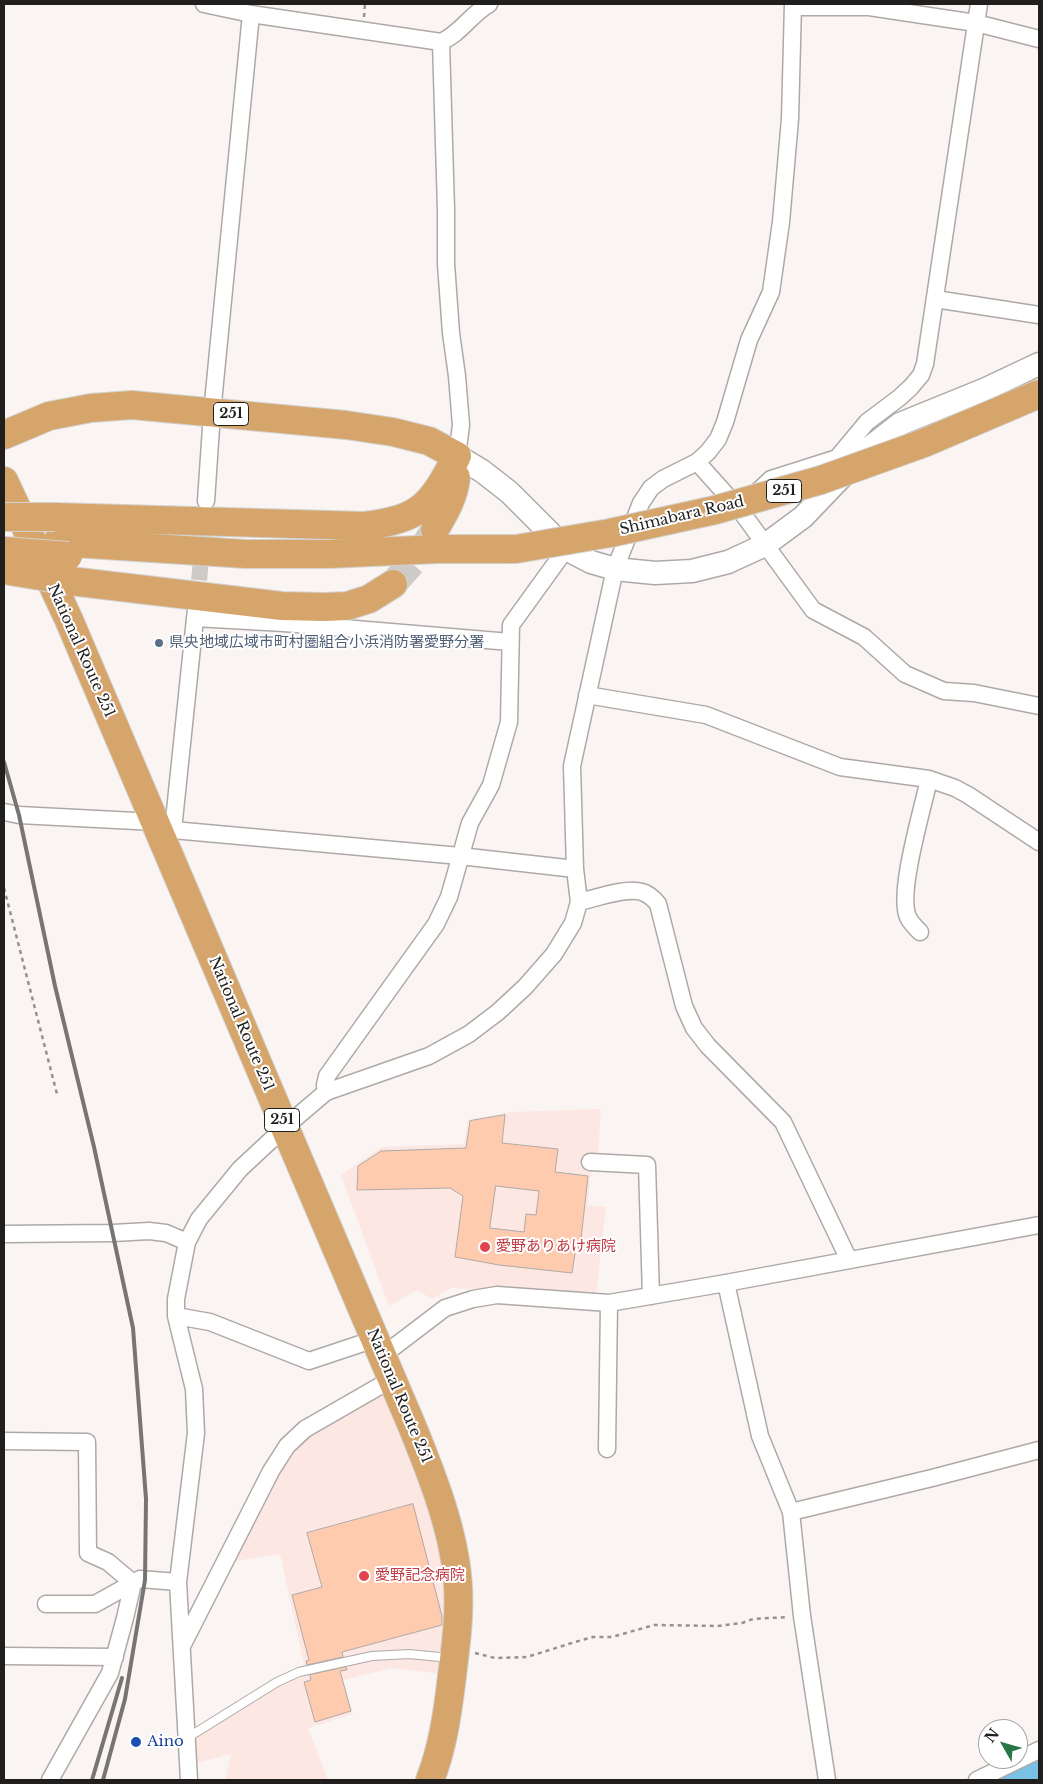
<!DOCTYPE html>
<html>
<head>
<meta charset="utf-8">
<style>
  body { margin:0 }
  #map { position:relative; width:1043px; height:1784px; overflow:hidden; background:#faf5f3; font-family:"Libre Baskerville",serif }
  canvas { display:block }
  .frame { position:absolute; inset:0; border:5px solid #201f1e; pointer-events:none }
  .north { position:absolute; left:978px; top:1719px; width:50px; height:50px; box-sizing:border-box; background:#fff; border:1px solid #a6a5a5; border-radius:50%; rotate:308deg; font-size:14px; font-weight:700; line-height:20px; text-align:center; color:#201f1e }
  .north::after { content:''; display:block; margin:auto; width:18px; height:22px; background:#287746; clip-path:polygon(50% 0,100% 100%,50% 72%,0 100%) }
</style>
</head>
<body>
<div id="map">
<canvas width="1043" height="1784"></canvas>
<div class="frame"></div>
<div class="north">N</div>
</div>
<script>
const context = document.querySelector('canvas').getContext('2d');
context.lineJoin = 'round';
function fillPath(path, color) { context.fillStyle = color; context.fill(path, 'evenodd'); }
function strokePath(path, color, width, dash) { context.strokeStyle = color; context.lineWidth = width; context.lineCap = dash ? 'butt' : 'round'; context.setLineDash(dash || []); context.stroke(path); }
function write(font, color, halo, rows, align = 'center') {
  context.font = font + ' "Libre Baskerville","Noto Sans JP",serif'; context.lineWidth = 4; context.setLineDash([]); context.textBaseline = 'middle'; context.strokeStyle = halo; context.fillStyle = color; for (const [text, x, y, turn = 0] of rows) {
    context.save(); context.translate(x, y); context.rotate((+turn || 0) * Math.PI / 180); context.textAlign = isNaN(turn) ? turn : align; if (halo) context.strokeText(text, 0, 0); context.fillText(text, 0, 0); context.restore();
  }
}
const medical = new Path2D(`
  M601,1109L598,1157H592L588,1205L606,1207L596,1295L451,1288L432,1299L417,1290L389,1306L341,1175L381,1147L464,1144L468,1120L511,1112Z
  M386,1390L412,1453L440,1547L448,1624L442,1674L391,1668L343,1680L353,1714L308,1728L328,1780H225L231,1754L195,1763L192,1731L283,1674L304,1665L280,1554L230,1562L273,1485L293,1454L308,1438L333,1419Z`);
const river = new Path2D(`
  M1016,1780L1039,1769`);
const building = new Path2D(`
  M505,1115L502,1143L558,1149L555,1172L588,1176L580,1248L576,1247L572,1273L499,1265L455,1257L463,1196L450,1188L357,1190L358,1166L381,1151L466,1148L470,1121ZM496,1186L539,1191L536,1215L526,1214L524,1232L490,1228Z
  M413,1504L442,1616V1625L342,1652L343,1657L307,1665L306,1661L309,1660L292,1595L322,1587L307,1533Z
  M346,1667L347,1670L340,1671L351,1711L315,1722L304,1682L311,1680L310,1675Z`);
const streetTunnel = new Path2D(`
  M197,604L205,514`);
const highwayTunnel = new Path2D(`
  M393,584L416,558L432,534`);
const path = new Path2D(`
  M364,17L365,4
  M4,888L57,1094
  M475,1653L495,1658L527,1657L575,1642L593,1637H612L654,1625L718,1626L742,1623L753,1619L788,1617`);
const lane = new Path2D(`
  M187,1738L277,1682L299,1672L372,1656L409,1654L450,1658`);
const street = new Path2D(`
  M204,4L251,14L441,42C460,34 470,15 489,4
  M793,7H869L976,23L1039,39
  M441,42L446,210V264L451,333L457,376L461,425L457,456
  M935,299L1039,315
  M697,462L740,510L813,610L864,637L905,674L944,691L974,693L1039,706
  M753,496L771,479L837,458L867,422L899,398L911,387L921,375L925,364L979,4
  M206,501L212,413L251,14
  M195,618L284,623L510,642
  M587,695L706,715L840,767L929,779L955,788L968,795L1039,842
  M4,812L19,815L155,822
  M173,830L196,609
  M161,834L173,830L460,856L575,869
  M579,902C596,898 627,887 642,892C649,894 654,899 658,904L684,1006L694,1028L708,1046L783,1122L849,1260
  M920,932C916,928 910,922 908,917C897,893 923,808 929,779
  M326,1092L325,1085L327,1076L436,924L449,897L470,823L491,785L509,722L511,625L566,549
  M590,1162L647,1165L651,1296
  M4,1234L113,1233L149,1231L166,1233L187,1242
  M726,1283L760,1436L791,1512L802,1616L827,1780
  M176,1316L210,1322L309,1361L375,1339
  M382,1356L445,1308L473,1299L497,1295L609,1303L726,1283L1039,1225
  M4,1441L87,1442L88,1553L108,1562L133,1583
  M607,1449L609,1303
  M791,1512L932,1478L1039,1450
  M46,1604H95L140,1579L178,1582
  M182,1646L271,1471L287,1446L305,1429L392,1379
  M4,1656L115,1657
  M50,1780L110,1673L125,1618L133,1583
  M189,1780L178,1582L196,1433L194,1389L176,1316V1299L187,1242L199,1219L240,1169L285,1127L326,1092L429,1056L469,1034L498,1012L525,987L554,954L573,923L579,902L575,869L572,766L615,569L641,503L651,488L663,479L697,462L708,452L718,439L725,422L749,340L771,292L781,222L790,119L793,4
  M977,1780L1039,1750`);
const secondary = new Path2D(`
  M457,456L482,471L509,492L566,549L591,562L615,569L655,573L692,571L728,562L765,545L803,517L868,449L900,424L986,389L1039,364`);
const highway = new Path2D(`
  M4,435L49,416L91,408L132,405L346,425L393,432L429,441L457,456
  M4,481L69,620L412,1426C432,1475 455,1533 458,1586C460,1619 455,1651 451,1684C447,1717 442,1749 430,1780
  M55,517L364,526C422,519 431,505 457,456
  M435,529C445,512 454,497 456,477
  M57,542L246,554H329L439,549H516
  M70,581L282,606L324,607L347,606L369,599L393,584`);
const rail = new Path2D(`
  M4,762L19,815L55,986L94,1147L133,1328L146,1499L145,1580L125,1699L103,1780
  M92,1780L122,1678`);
const highwayBridge = new Path2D(`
  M4,517H55
  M516,549L610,533L715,510L821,480L924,443L1039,394
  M4,551L68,556
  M4,570L70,581`);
const markers = [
  [159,643,5,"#5c6f8a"],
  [485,1247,6,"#e0444e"],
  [364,1576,6,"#e0444e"],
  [136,1742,6,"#1a4fb4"]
];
const shields = [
  [231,414,35],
  [784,491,35],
  [282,1120,35]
];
const shieldNames = [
  ["251",231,414],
  ["251",784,491],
  ["251",282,1120]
];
const streetNames = [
  ["Shimabara Road",682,516,-13],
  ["National Route 251",81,651,66],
  ["National Route 251",241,1024,67],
  ["National Route 251",399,1396,67]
];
const serviceNames = [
  ["県央地域広域市町村圏組合小浜消防署愛野分署",169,643]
];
const healthNames = [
  ["愛野ありあけ病院",496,1247],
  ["愛野記念病院",375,1576]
];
const transitNames = [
  ["Aino",147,1742]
];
fillPath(medical, '#fce7e3');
strokePath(river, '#79c2e5', 28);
fillPath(building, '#fecbae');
strokePath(building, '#afaaa8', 1);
strokePath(streetTunnel, '#cecac8', 16, [16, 8]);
strokePath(highwayTunnel, '#cecac8', 28, [28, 14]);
strokePath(lane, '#aea9a7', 10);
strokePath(street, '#aea9a7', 19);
strokePath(secondary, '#aea9a7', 25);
strokePath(highway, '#d2d2d2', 30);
strokePath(path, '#94918f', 2.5, [4, 4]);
strokePath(lane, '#fff', 8);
strokePath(street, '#fff', 16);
strokePath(secondary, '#fff', 22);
strokePath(highway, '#d6a56b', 28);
strokePath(rail, '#777473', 4);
strokePath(highwayBridge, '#d2d2d2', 30, []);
strokePath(highwayBridge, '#d6a56b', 28);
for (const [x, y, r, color] of markers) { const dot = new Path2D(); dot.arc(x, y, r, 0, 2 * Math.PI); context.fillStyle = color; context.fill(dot); strokePath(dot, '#fff', 2); }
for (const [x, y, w] of shields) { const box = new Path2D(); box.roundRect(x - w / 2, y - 11.5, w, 23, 4); context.fillStyle = '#fff'; context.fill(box); strokePath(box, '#201f1e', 1); }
write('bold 14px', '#201f1e', null, shieldNames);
write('15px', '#201f1e', '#fff', streetNames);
write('15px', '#4e5e75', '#fff', serviceNames, 'left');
write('15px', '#be3a42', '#fff', healthNames, 'left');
write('15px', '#164399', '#fff', transitNames, 'left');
</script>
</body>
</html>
